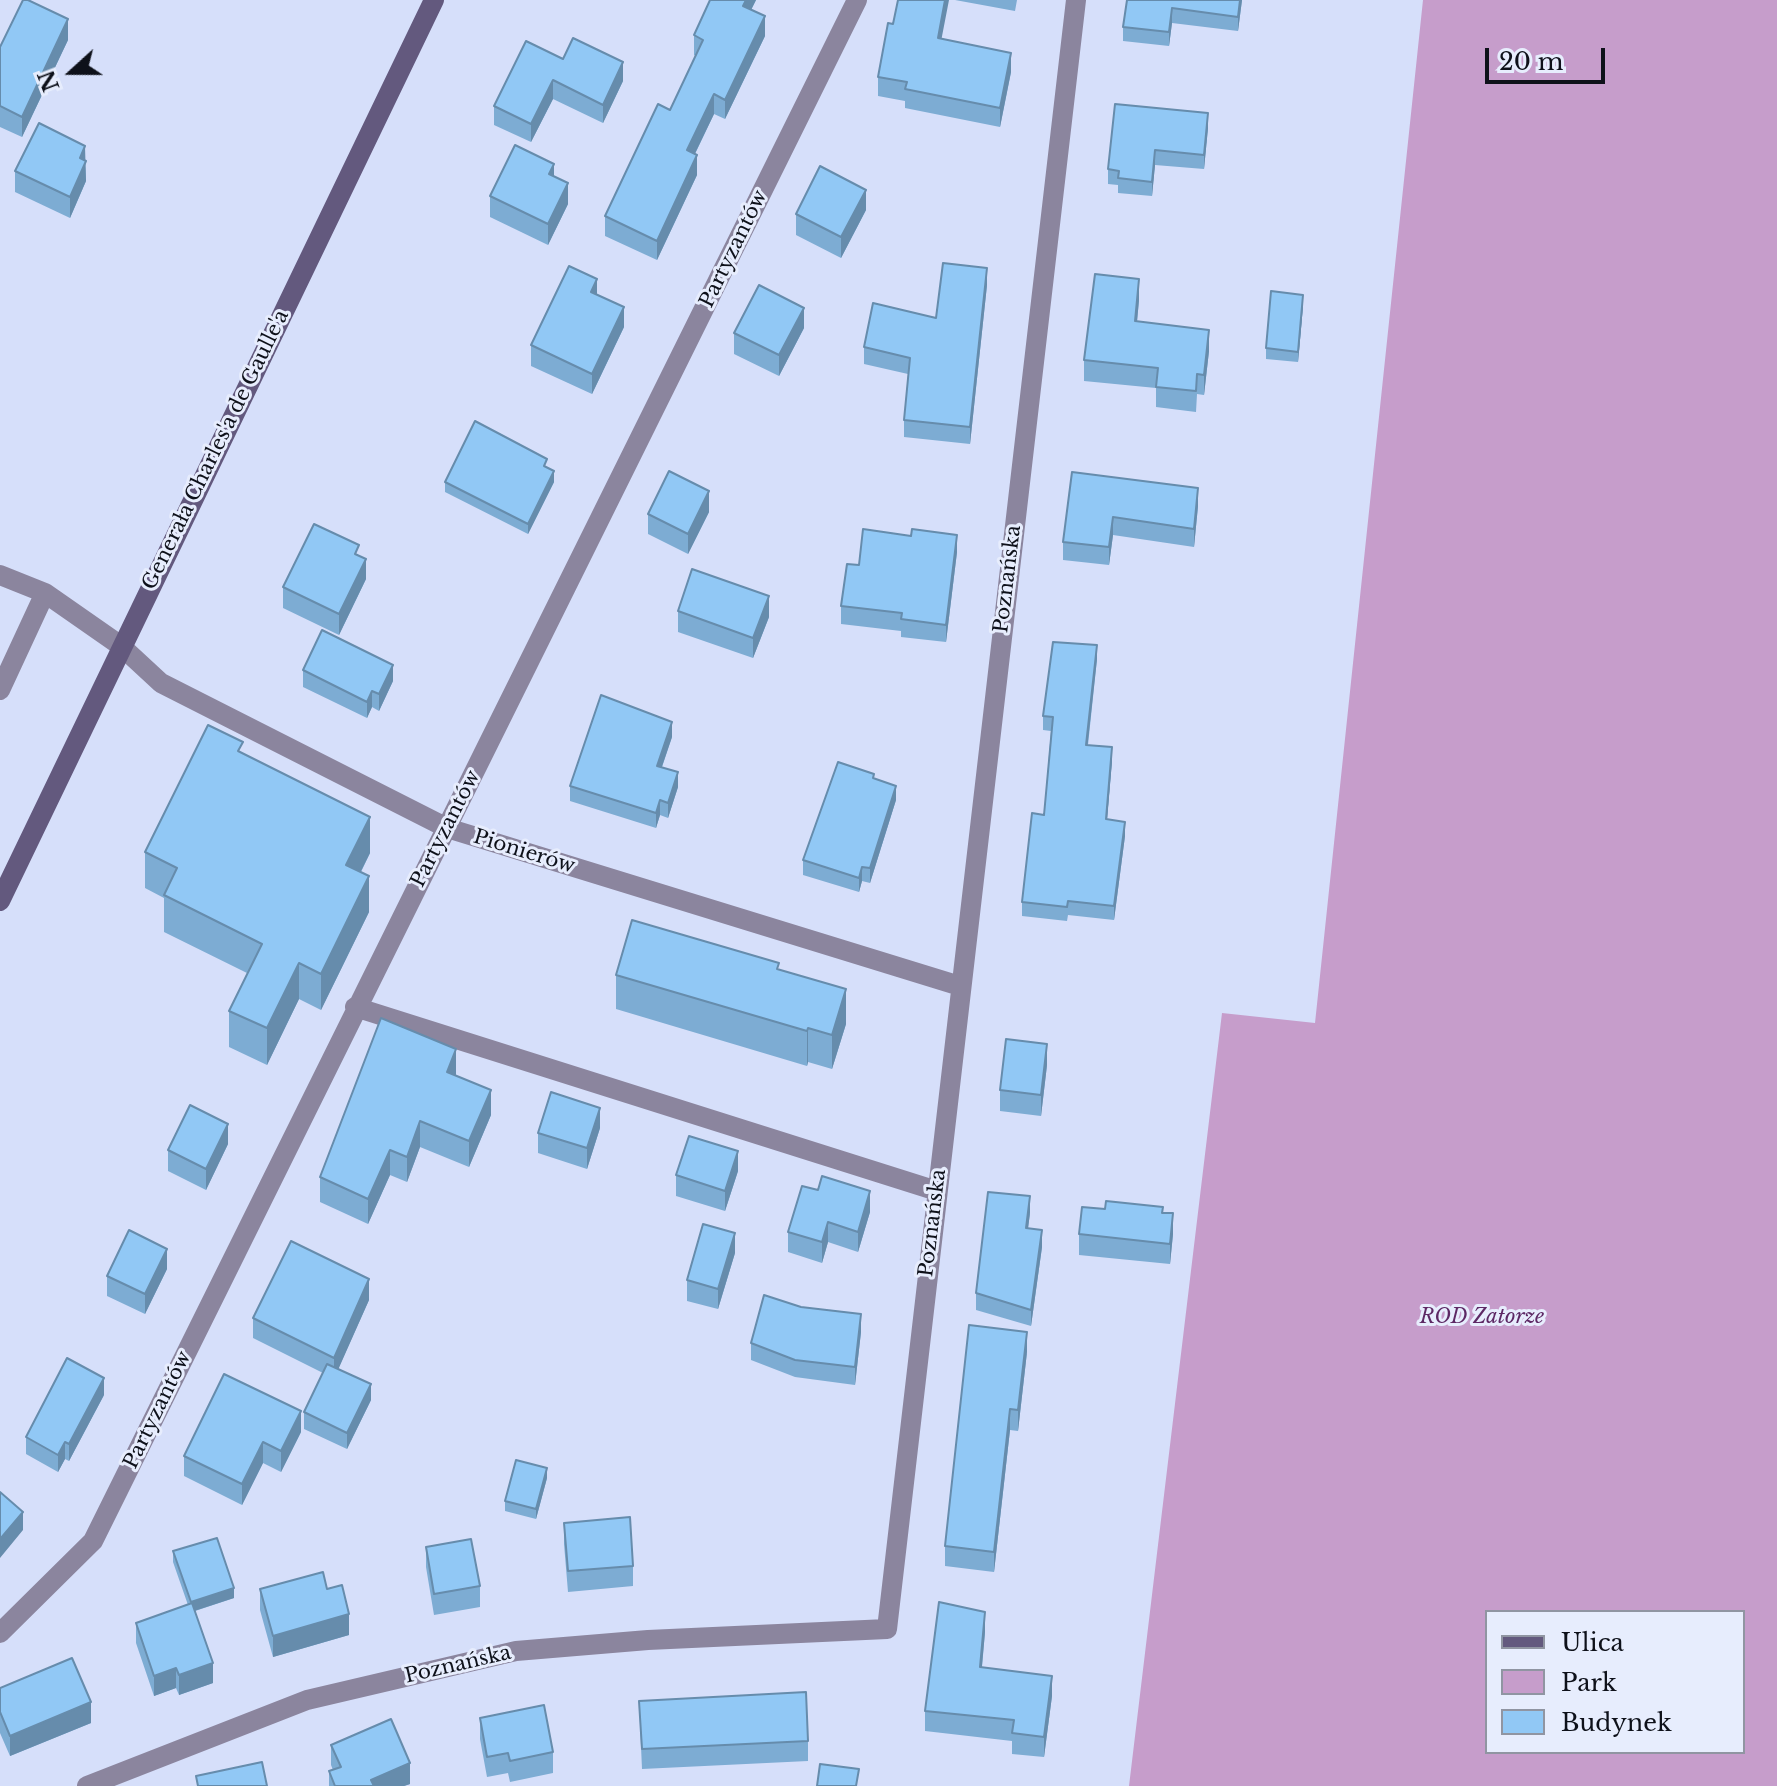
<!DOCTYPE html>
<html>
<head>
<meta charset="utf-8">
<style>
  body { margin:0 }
  #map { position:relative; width:1777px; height:1786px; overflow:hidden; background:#d6dffa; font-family:"Libre Baskerville",serif }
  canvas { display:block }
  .legend { position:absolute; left:1485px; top:1610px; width:260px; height:144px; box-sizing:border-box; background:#e7edfd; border:2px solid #9095a2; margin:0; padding:10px 14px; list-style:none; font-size:24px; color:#0e111a }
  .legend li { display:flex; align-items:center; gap:16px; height:40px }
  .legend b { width:40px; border:2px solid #9095a2 }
  .north { position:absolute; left:32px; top:32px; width:80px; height:80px; -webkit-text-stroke:6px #e7edfd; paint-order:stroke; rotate:249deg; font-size:22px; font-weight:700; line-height:32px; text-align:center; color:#0e111a }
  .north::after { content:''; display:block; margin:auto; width:28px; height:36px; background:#0e111a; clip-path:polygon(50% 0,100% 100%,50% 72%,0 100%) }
  .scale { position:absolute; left:1485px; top:48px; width:120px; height:36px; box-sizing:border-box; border:4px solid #0e111a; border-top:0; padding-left:10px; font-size:24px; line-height:28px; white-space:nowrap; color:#0e111a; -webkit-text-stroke:6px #e7edfd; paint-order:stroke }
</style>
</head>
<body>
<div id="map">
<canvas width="1777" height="1786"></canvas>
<ul class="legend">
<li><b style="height:10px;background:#63597e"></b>Ulica</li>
<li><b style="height:22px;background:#c69dcb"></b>Park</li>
<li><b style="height:22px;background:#91c8f5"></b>Budynek</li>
</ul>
<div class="north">N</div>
<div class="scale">20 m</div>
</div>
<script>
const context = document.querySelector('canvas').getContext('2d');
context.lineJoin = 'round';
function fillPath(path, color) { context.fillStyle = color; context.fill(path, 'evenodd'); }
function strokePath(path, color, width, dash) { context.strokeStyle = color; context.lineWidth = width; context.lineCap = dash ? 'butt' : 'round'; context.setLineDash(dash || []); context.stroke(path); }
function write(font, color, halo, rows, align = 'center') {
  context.font = font + ' "Libre Baskerville",serif'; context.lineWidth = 6; context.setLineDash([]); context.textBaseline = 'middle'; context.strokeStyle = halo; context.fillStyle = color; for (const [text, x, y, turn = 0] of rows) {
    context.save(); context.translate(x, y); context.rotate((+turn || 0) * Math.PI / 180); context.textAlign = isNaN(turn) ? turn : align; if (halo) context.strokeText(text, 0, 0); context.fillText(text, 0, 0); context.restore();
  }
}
const green = new Path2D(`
  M1423,0H1777V1786H1129L1222,1013L1315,1023ZM1487,1612H1743V1752H1487Z`);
const street = new Path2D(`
  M0,575L45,593L121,646L161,683L447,828L960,986
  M0,690L45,593
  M355,1007L937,1191
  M0,1633L93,1541L857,0
  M87,1786L307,1700L516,1651L648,1640L887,1629L1076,0`);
const secondary = new Path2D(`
  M0,901L434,0`);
const wall = new Path2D(`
  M710,0H756L751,10L765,36L725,119L714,114L695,154L697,175L657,260L605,236V216L670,110L696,56L694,55V35Z
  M955,0H1017L1015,11Z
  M1127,0H1242L1238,31L1172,23L1169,46L1123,41V27Z
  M893,24L942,39L1011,72L1000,127L905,108V101L878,96V77Z
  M68,40L22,137L0,127V47Z
  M563,59L623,81L603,123L553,99L531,142L494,125V106Z
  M1208,128L1204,169L1155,165L1152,196L1118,193V185L1108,184V169Z
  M85,160L86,181L70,218L15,192V171Z
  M490,196L568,204L548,245L490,217Z
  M866,210L841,258L796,235V214Z
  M987,285L970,444L904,437V420L908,374L864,364V347L936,318Z
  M597,294L624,327L592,394L531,366V345Z
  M1139,300L1137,322L1209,351L1204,395L1197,394L1196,412L1156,407V388L1084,381V360Z
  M1303,306L1298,362L1266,359V348Z
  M804,328L779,376L734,354V333Z
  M1072,472L1198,506L1194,547L1113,535L1109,565L1063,560V542Z
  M445,482H554L528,534L445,492Z
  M709,512L688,554L648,534V514Z
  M957,552L946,642L901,637V631L841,624V606L859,565Z
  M359,556L366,579L339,635L283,608V587Z
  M678,611L769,617L753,658L678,632Z
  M1097,659L1088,745L1112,761L1107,819L1125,836L1114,920L1068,915L1067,921L1022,916V902L1044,815L1051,731L1043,730V716Z
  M303,670L393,681L379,711L372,707L367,718L303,687Z
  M672,737L662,767L678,787L668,818L660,815L656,828L570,801V786Z
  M243,754L370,853L361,872L369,912L321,1010L299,999L267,1065L229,1047V1011L247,973L164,932V898L145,888V852Z
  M874,779L896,800L870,883L862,881L859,892L803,875V860Z
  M779,969L846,1024L832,1069L808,1062L807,1066L616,1009V975Z
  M1047,1065L1041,1116L1000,1111V1090Z
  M456,1075L491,1115L469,1167L420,1147L407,1182L390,1175L368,1224L320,1202V1177Z
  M600,1128L587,1169L538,1153V1133Z
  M228,1144L206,1190L168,1171V1150Z
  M738,1171L725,1211L676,1196V1175Z
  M818,1190L870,1212L858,1252L828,1242L822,1263L788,1252V1232Z
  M1030,1213L1028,1228L1042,1247L1031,1326L976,1310V1293Z
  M1163,1213L1173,1234L1170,1264L1079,1255V1234Z
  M735,1253L718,1309L687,1301V1280Z
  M167,1269L145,1314L107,1296V1276Z
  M369,1300L338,1369L371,1400L347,1449L304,1429V1412L323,1373L253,1338V1318Z
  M861,1332L855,1385L795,1377L751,1360V1343Z
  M1027,1352L1018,1431L1010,1430L994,1572L945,1566V1546Z
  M104,1395L69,1461L65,1459L58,1472L26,1454V1437Z
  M301,1432L281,1472L263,1463L242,1505L184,1476V1456Z
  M547,1478L536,1519L505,1511V1501Z
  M564,1523L633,1566V1586L568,1592L564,1544Z
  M426,1547L480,1586V1607L434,1615L426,1567Z
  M173,1551L234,1598L195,1611L213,1683L179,1695L176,1688L154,1696L136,1643V1623L188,1605L173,1562Z
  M260,1589H327L349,1635L273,1657L260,1610Z
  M985,1632L982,1667L1052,1696L1044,1757L1012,1754V1741L925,1731V1711Z
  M0,1688L91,1723L10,1756L0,1733Z
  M639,1701L808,1741V1761L642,1769Z
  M480,1718L553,1752V1773L510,1782L508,1773L487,1777L480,1739Z
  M331,1745L410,1784L404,1786H329V1771L333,1770L331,1765Z`);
const shadedWall = new Path2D(`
  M746,0H756L743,26V6Z
  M945,0H949L938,57V38Z
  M1240,0H1242L1238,31V17Z
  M1172,8V23L1169,46V32Z
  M765,16V36L725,119V100Z
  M68,19V40L22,137V117Z
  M1011,53V72L1000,127V108Z
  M623,62V81L603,123V105Z
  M553,80V99L531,142V124Z
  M714,94V114L687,170V150Z
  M1208,113V128L1204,169V155Z
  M85,146L86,181L70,218V197L80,158Z
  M1155,150V165L1152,196V182Z
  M697,155V175L657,260V241Z
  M554,164V184L549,174Z
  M568,183V204L548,245V224Z
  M866,190V210L841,258V237Z
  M987,268V285L970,444V427Z
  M597,279V299L591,292Z
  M1139,279V300L1135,342V321Z
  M1303,295V306L1298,362V352Z
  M624,307V327L592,394V374Z
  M804,308V328L779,376V355Z
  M1209,330V351L1204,395V375Z
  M554,471V482L528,534V524Z
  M1198,488V506L1194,547V529Z
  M709,491V512L688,554V534Z
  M1113,517V535L1109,565V547Z
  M957,535V552L946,642V625Z
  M366,559V579L339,635V614Z
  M769,596V617L753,658V638Z
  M1097,645V659L1086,759V745Z
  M393,665V681L379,711V694Z
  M372,691V707L367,718V702Z
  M672,722V737L657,781V766Z
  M1112,747V761L1106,833V819Z
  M678,772V787L668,818V803Z
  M896,786V800L870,883V868Z
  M660,800V815L656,828V813Z
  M370,817V853L346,901V865Z
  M1125,822V836L1114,920V906Z
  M862,867V881L859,892V878Z
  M369,876V912L321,1010V974Z
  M299,963V999L267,1065V1028Z
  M846,989V1024L832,1069V1035Z
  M808,1028V1062L807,1066V1031Z
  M1047,1044V1065L1041,1116V1095Z
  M456,1049V1075L447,1097V1072Z
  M491,1090V1115L469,1167V1141Z
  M600,1108V1128L587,1169V1148Z
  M420,1121V1147L407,1182V1157Z
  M228,1124V1144L206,1190V1169Z
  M390,1150V1175L368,1224V1199Z
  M738,1151V1171L725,1211V1191Z
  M870,1191V1212L858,1252V1232Z
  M1030,1196V1213L1026,1244V1228Z
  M1173,1213V1234L1170,1264V1244Z
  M828,1222V1242L822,1263V1242Z
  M1042,1230V1247L1031,1326V1310Z
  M735,1233V1253L718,1309V1289Z
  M167,1249V1269L145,1314V1294Z
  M369,1279V1300L334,1379V1358Z
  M861,1314V1332L855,1385V1367Z
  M1027,1332V1352L1018,1431V1410Z
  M104,1378V1395L69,1461V1444Z
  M371,1384V1400L347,1449V1433Z
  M1010,1409V1430L994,1572V1552Z
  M301,1411V1432L281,1472V1451Z
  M65,1442V1459L58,1472V1455Z
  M263,1442V1463L242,1505V1484Z
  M547,1468V1478L536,1519V1509Z
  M23,1512V1530L0,1558V1539Z
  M234,1588V1598L191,1612V1602Z
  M985,1612V1632L980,1687V1667Z
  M349,1614V1635L273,1657V1636Z
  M213,1663V1683L179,1695V1675Z
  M176,1668V1688L154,1696V1676Z
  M1052,1676V1696L1044,1757V1737Z
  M91,1702V1723L10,1756V1736Z
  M410,1763V1784L404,1786H371V1780Z`);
const building = new Path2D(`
  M23,0H28L68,19L22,117L0,106V47Z
  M710,0H746L743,6L765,16L725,100L714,94L687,150L697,155L657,241L605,216L658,104L670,110L703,40L694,35Z
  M898,0H945L938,38L1011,53L1000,108L905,89L907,82L878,77L888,23L893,24Z
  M1127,0H1240L1238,17L1172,8L1169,32L1123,27Z
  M573,38L623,62L603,105L553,80L531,124L494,106L526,41L563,59Z
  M1115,104L1208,113L1204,155L1155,150L1152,182L1118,178L1119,171L1108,169Z
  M39,123L85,146L80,158L86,161L70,197L15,171Z
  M515,145L554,164L549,174L568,183L548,224L490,196Z
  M820,166L866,190L841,237L796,214Z
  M943,263L987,268L970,427L904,420L910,358L864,347L873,303L936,318Z
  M569,266L597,279L591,292L624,307L592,374L531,345Z
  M1095,274L1139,279L1135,321L1209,330L1204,375L1197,374L1196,391L1156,387L1158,368L1084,360Z
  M759,285L804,308L779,355L734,333Z
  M1271,291L1303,295L1298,352L1266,348Z
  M475,421L547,459L544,466L554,471L528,524L445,482Z
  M669,471L709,491L688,534L648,514Z
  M1072,472L1198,488L1194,529L1113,517L1109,547L1063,542Z
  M314,524L359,545L355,554L366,559L339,614L283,587Z
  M863,529L911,536L912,529L957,535L946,625L901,619L902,613L841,606L847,564L859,565Z
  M692,569L769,596L753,638L678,611Z
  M322,630L393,665L379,694L372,691L367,702L303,670Z
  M1053,642L1097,645L1086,745L1112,747L1106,819L1125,822L1114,906L1068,901L1067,907L1022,902L1032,813L1044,815L1053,717L1043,716Z
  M601,695L672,722L657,766L678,772L668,803L660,800L656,813L570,786Z
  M208,725L243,742L238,751L370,817L346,865L369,876L321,974L299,963L267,1028L229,1011L262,944L164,895L177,868L145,852Z
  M838,762L874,774L873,778L896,786L870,868L862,867L859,878L803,860Z
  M632,920L779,963L777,969L846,989L832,1035L808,1028L807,1031L616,975Z
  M381,1018L456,1049L447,1072L491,1090L469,1141L420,1121L407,1157L390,1150L368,1199L320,1177Z
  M1006,1039L1047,1044L1041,1095L1000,1090Z
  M551,1092L600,1108L587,1148L538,1133Z
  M190,1105L228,1124L206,1169L168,1150Z
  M689,1136L738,1151L725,1191L676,1175Z
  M822,1176L870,1191L858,1232L828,1222L822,1242L788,1232L802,1186L818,1190Z
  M988,1192L1030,1196L1026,1228L1042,1230L1031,1310L976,1293Z
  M1106,1201L1163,1207L1162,1213H1173L1170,1244L1079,1234L1082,1207L1105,1209Z
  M703,1224L735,1233L718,1289L687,1280Z
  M129,1230L167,1249L145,1294L107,1276Z
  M291,1241L369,1279L334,1358L253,1318Z
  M764,1295L801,1307L861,1314L855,1367L795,1360L751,1343Z
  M969,1325L1027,1332L1018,1410L1010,1409L994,1552L945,1546Z
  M67,1358L104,1378L69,1444L65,1442L58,1455L26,1437Z
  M327,1364L371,1384L347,1433L304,1412Z
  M224,1374L301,1411L281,1451L263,1442L242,1484L184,1456Z
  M516,1460L547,1468L536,1509L505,1501Z
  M0,1492L23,1512L0,1539Z
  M630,1517L633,1566L568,1571L564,1523Z
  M217,1538L234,1588L191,1602L173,1551Z
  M471,1539L480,1586L434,1594L426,1547Z
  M323,1572L327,1589L342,1585L349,1614L273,1636L260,1589Z
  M939,1602L985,1612L980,1667L1052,1676L1044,1737L1012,1733L1014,1720L925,1711Z
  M192,1603L213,1663L179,1675L176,1668L154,1676L136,1623Z
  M72,1658L91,1702L10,1736L0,1712V1688Z
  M806,1692L808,1741L642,1749L639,1701Z
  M544,1705L553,1752L510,1761L508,1753L487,1757L480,1718Z
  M391,1719L410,1763L371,1780L374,1786H335L329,1771L341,1767L331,1745Z
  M262,1762L267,1786H198L196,1776Z
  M820,1764L859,1769L856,1786H817Z`);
const streetNames = [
  ["Partyzantów",734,249,-64],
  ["Generała Charles'a de Gaulle'a",216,450,-64],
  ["Poznańska",1008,579,-83],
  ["Partyzantów",446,829,-63],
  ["Pionierów",524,852,17],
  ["Poznańska",933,1223,-83],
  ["Partyzantów",158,1410,-64],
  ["Poznańska",458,1665,-13]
];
const parkNames = [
  ["ROD Zatorze",1482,1317]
];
fillPath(green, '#c69dcb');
strokePath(street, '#8b859e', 20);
strokePath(secondary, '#63597e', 20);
fillPath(wall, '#7dacd3');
fillPath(shadedWall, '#668cac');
fillPath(building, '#91c8f5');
strokePath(building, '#668cac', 2);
write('20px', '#0e111a', '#e7edfd', streetNames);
write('italic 20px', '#5d2865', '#e7edfd', parkNames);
</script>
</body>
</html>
